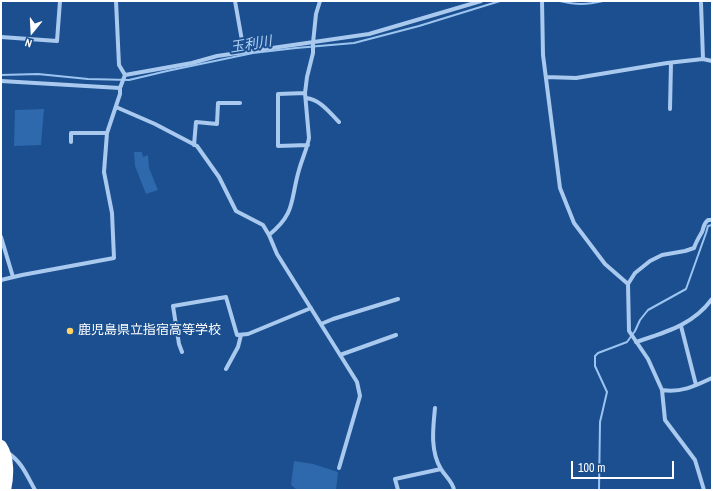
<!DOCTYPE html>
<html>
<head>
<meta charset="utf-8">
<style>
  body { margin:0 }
  #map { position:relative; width:713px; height:491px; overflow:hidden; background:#1b4f8f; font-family:"Archivo Narrow",sans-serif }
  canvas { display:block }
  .frame { position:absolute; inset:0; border:2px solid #fff; pointer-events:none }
  .north { position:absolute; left:12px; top:12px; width:40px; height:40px; -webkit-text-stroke:3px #1b4f8f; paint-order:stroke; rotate:198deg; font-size:11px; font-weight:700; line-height:16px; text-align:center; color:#fff }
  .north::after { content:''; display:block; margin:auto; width:14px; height:18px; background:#fff; clip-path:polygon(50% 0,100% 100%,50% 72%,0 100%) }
  .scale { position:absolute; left:571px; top:461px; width:103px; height:18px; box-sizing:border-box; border:2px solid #fff; border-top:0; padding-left:5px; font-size:12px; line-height:14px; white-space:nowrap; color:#fff; -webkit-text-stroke:3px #1b4f8f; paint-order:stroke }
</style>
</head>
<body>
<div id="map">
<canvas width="713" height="491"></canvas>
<div class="frame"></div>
<div class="north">N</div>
<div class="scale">100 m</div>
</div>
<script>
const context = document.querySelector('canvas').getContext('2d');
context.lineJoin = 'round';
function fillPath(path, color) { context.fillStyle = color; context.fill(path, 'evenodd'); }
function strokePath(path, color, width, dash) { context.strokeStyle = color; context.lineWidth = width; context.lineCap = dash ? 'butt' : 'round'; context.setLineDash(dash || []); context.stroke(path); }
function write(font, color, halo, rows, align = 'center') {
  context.font = font + ' "Archivo Narrow","Noto Sans JP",sans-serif'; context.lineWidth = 4; context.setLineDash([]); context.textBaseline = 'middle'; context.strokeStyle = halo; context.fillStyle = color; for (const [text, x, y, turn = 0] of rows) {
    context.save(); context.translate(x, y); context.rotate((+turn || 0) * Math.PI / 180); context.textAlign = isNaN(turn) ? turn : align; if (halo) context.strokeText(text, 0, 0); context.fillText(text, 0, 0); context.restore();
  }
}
const green = new Path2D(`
  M44,109L41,145L14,146L15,110Z
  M134,152H142L143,157L148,155L149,168L158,190L146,194L135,166Z
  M294,461L313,464L338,472L336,490H297L291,485Z`);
const stream = new Path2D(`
  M560,1C576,5 586,5 603,1
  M1,75L38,74L88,79L129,80L167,71L253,53L296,48L354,43L419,26L500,1
  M599,490L600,422L607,392L595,366V356L598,353L627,342L635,331L640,320L648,310L686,289L706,233L708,226L712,225`);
const street = new Path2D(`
  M235,1L244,52
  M542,1L543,55L560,188L574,223L605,264L628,284
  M701,3L703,59
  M1,37L57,41L60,1
  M125,75L192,63L217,56L369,34L481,1
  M546,77L576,78L667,63L703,59L712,61
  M1,81L120,88
  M305,93L278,94V146L308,145
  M306,98C321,100 329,112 339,122
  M116,107L155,124L197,146L219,177L236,211L263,225L269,235L277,254L357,382L360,396L339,468
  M670,109L671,63
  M71,142V133H107
  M194,145L196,122L217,124L218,103H240
  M269,235C296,213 290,201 299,170C302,159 307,149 309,138L305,93L307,77L313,53V43L316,14L320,1
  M1,237L13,277
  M1,280L22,275L114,258L112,213L104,172L107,133L120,94V88L125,75L119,65L116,1
  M321,324L333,319L398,299
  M681,326L696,385
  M636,342C666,332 693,325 712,299
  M182,352L179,344L173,306L226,297L237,335L248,334L311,308
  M340,355L396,335
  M226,369L238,347L241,335
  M662,390C681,393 695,386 712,378
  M435,408C433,428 430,451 441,469C445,476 453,482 454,490
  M8,453C22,462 27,476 35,490
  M398,490L395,479L441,469
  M704,490L695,460L665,420L662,390L648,359L629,331L628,284L635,273L650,261L662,255L685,251L694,248C696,242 699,237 702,232C704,227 703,224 708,220H712`);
const highway = new Path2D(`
  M1,446C9,458 8,477 5,490`);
const markers = [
  [70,331,4,"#ffd166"]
];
const poiNames = [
  ["鹿児島県立指宿高等学校",78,331]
];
const waterNames = [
  ["玉利川",251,45,-9]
];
fillPath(green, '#2e69ad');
strokePath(stream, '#9cc4f0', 2);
strokePath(street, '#a9c9ee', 4);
strokePath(highway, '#fff', 12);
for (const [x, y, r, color] of markers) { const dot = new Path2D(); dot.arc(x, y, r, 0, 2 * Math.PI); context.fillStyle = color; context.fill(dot); strokePath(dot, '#1b4f8f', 1.5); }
write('13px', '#fff', '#1b4f8f', poiNames, 'left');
write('italic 14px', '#b5d3f5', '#1b4f8f', waterNames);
</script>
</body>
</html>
